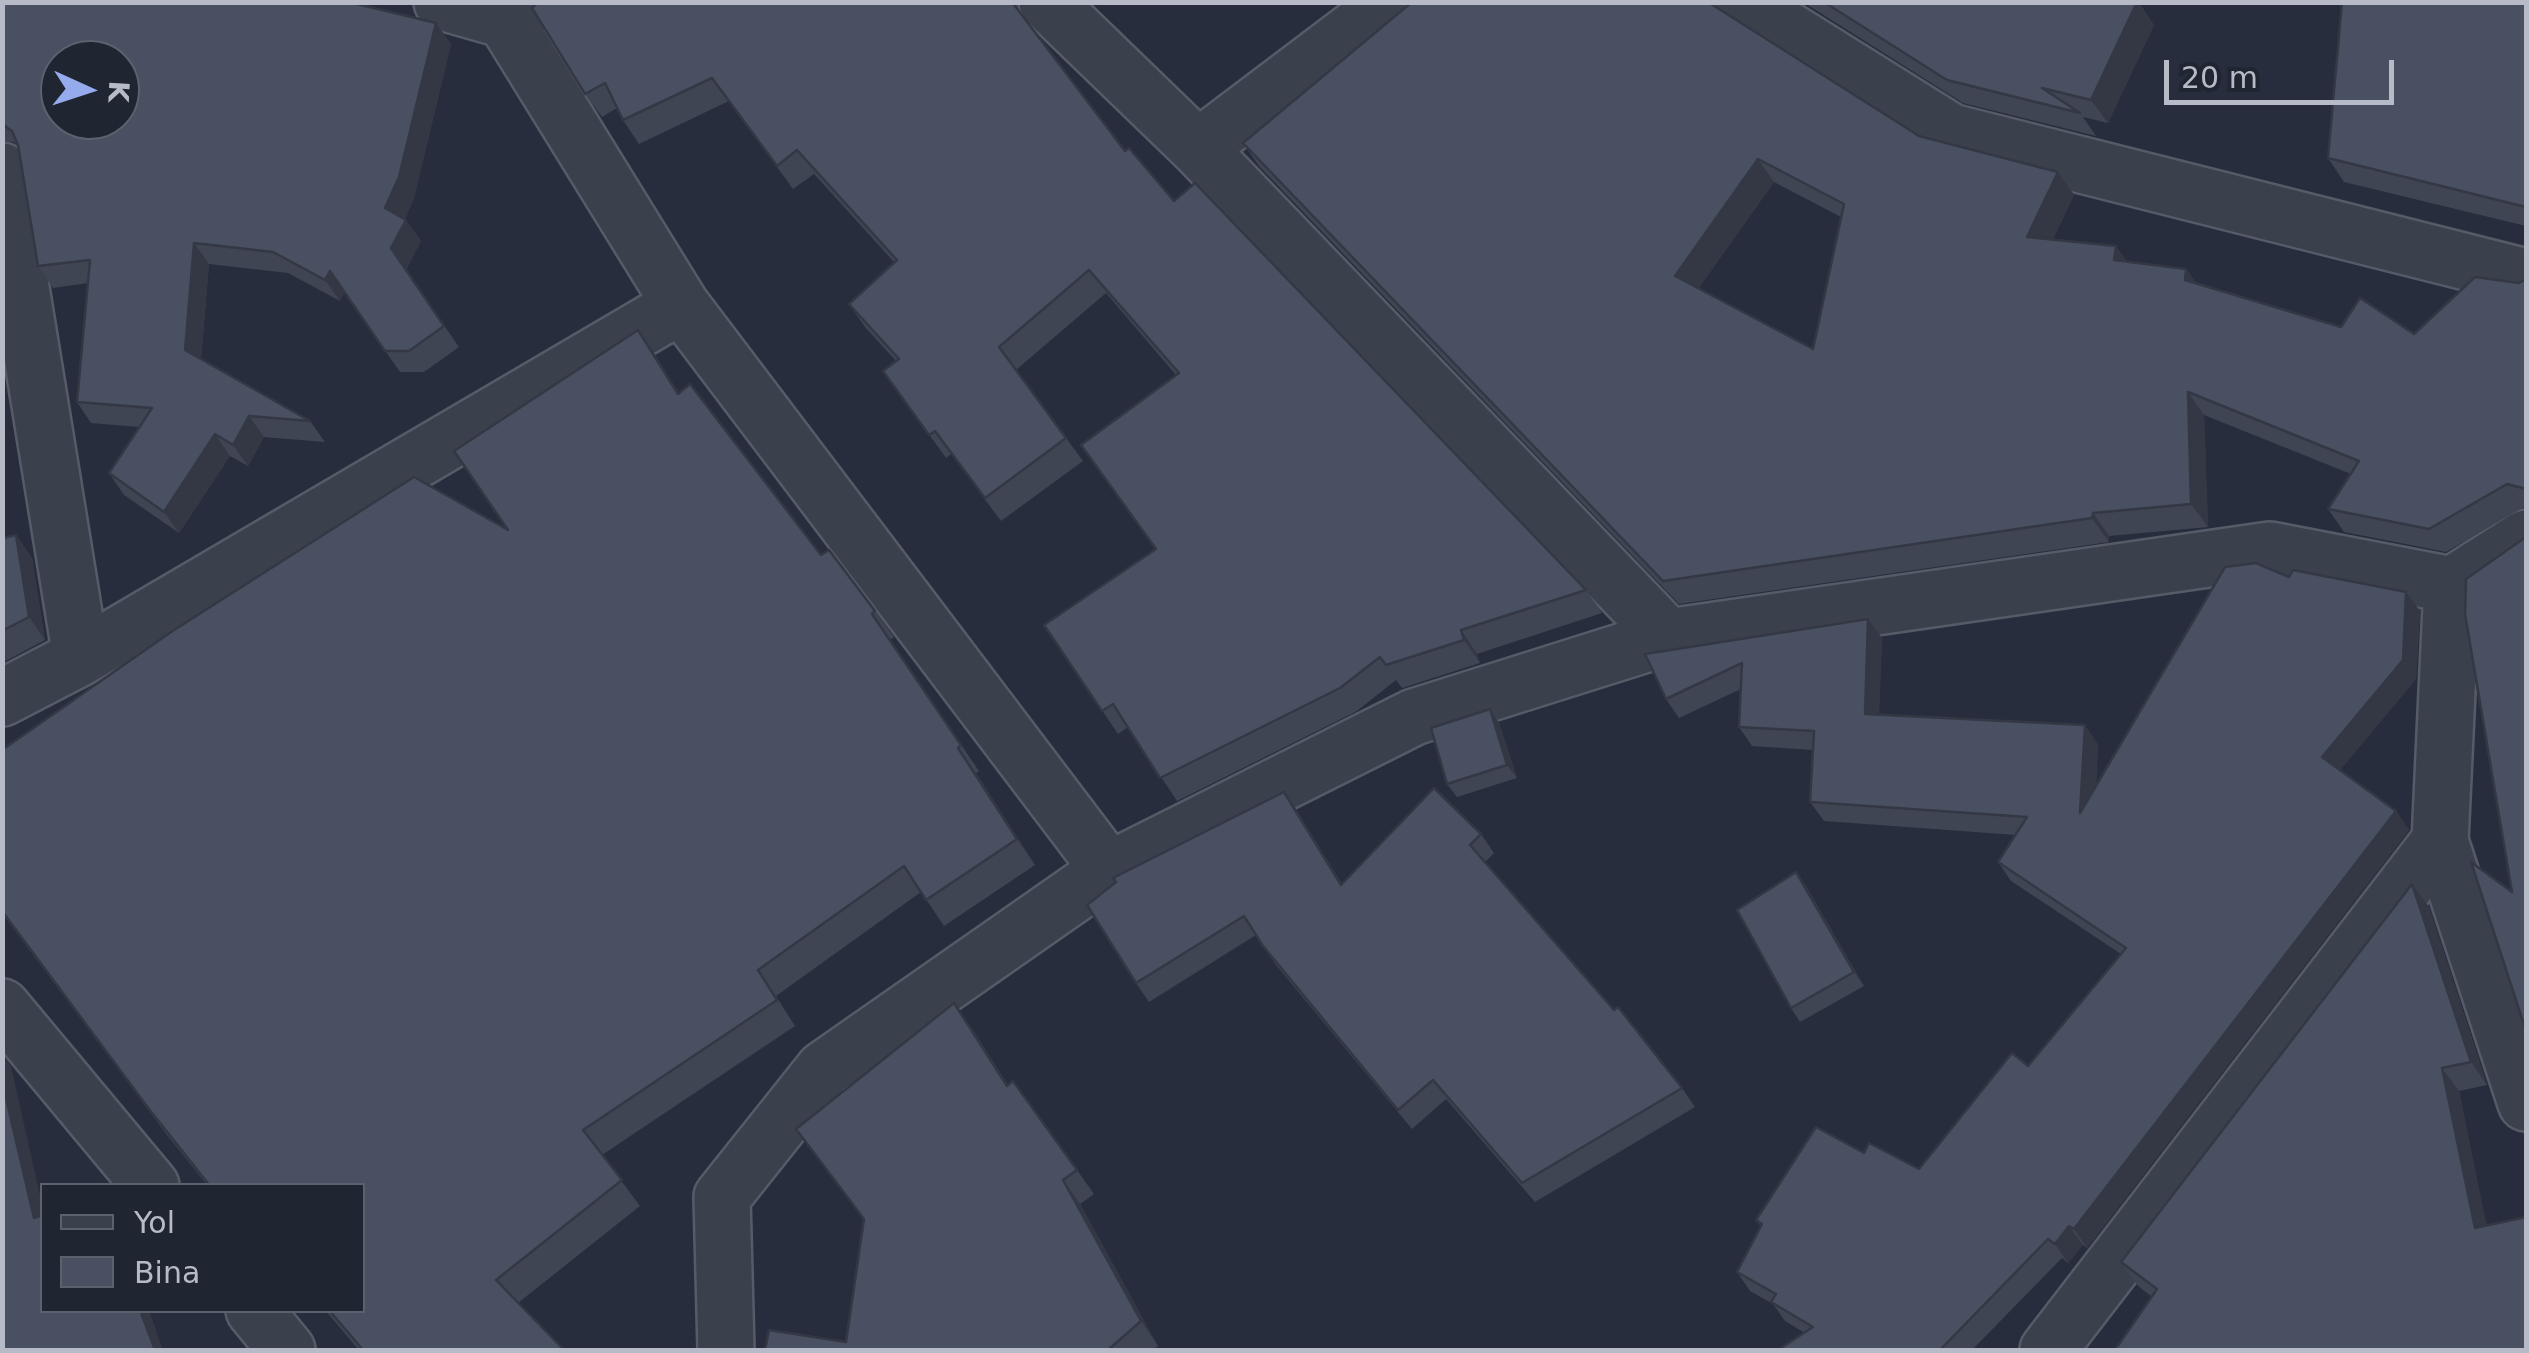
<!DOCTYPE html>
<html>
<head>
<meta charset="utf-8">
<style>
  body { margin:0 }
  #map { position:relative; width:2529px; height:1353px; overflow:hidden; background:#272d3d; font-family:"DejaVu Sans",sans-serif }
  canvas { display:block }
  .frame { position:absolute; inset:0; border:5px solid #b7bbc8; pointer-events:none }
  .legend { position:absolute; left:40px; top:1183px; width:325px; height:130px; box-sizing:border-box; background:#202532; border:2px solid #5c616e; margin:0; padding:12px 18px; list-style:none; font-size:30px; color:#b7bbc8 }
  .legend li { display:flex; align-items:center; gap:20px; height:50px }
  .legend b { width:50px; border:2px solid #5c616e }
  .north { position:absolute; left:40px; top:40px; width:100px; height:100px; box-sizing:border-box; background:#202532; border:2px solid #5c616e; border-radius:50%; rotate:93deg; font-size:28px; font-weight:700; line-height:40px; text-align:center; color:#b7bbc8 }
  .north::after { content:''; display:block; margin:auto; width:35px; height:45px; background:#96aaee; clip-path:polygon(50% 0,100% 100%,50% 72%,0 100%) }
  .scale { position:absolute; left:2164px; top:60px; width:230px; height:45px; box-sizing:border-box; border:5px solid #b7bbc8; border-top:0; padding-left:12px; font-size:30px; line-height:35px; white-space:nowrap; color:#b7bbc8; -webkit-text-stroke:8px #202532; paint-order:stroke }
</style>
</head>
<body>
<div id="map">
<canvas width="2529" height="1353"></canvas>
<div class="frame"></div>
<ul class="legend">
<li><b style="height:12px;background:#3b404d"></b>Yol</li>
<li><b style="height:28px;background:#495061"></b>Bina</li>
</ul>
<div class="north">K</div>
<div class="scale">20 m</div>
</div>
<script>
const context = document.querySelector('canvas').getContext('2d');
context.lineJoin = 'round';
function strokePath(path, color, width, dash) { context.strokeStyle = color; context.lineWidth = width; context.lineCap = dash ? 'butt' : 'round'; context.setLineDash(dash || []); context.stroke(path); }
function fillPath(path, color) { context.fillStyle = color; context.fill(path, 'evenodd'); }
const street = new Path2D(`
  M442,2L505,20
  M1047,2L1198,148L1668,637
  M1743,2L1951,132L2526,277
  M1198,148L1391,2
  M2,171L81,657
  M681,305L1109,870
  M2,698L81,657L681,305L505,20L536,2
  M2440,841L2526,1103
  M2,1007L151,1186
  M254,1310L287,1350
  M726,1350L722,1197L824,1069L1109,870L1414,717L1668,637L2270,550L2452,585
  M2048,1350L2440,841L2452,585L2526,538`);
const wall = new Path2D(`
  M2,2L436,23L451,44L414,198L405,219L421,241L406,270L459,347L424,372H400L344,292L340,301L288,273L209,264L201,359L310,421L325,442L264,437L248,466L230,456L179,533L124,495L109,473L139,427L91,423L77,402L88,283L53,288L38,266L18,145L14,142L2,141Z
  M538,2H1017V9L1125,151L1174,201L1586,590L1602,613L1477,654L1480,663L1402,688L1396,680L1357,711L1177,801L1128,727L1118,734L1044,625L1156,549L1176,375L1106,293L1016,370L1083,461L1001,521L951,454L946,458L883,371L896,361L865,327L849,304L894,262L814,174L793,189L729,101L639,144L623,120L617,108L602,117L585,94Z
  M1412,2H1713L1714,7L1919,136L2058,172L2074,195L2053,239L2116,246L2126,261L2186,269L2196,283L2341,327L2414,334L2526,279V508L2524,507L2446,552L2344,532L2328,509L2351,474L2204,415L2208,527L2109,536V542L1679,604L1259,166L1243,143ZM1774,182L1841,217L1813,349L1698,289Z
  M1803,2H2138L2154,25L2108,123L2083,117L2096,136L1963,103Z
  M2526,2V226L2344,182L2328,158Z
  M638,330L679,393L821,555L875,611L894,637L890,640L979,771L976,773L1035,865L944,926L921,892L776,996L795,1026L602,1155L640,1206L518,1303L564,1350H359L325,1310H362V1186H208L167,1135L2,913V750L508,530Z
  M16,535L32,558L45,640L2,663V538Z
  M2289,577L2420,611L2416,679L2340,770L2396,811L2409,830L2087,1248L2083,1245L2068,1263L2062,1258L1972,1350H1778L1805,1333L1785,1321L1773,1304L1750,1291L1737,1272L1761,1227L1756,1220L1864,1153L1919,1169L2028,1066L2121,954L2011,881L1998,862L2016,835L1824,821L1810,802L1813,750L1752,746L1739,727L1741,689L1679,718L1666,699L1645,654L1868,619L1882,638L1879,714L2098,744L2096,786Z
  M1499,723L1517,778L1457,797L1447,784Z
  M1297,811L1342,884L1481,834L1494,853L1485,862L1682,1088L1695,1107L1535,1202L1446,1099L1412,1129L1276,965L1256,935L1149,1002L1136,983Z
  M2412,884L2429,907L2487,1085L2459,1091L2486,1225L2152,1297L2137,1285L2121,1262Z
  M1806,886L1864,986L1800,1022L1791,1008Z
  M971,1027L1008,1085L1077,1170L1094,1194L1080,1204L1158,1346L1153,1350H765L846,1342L864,1220L796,1129Z`);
const shadedWall = new Path2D(`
  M2137,2L2154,25L2108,123L2091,100Z
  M436,23L451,44L414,198L400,230L385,208Z
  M1758,159L1774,182L1691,299L1675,276Z
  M2058,172L2074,195L2043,260L2027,237Z
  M406,220L421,241L406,270L459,347L391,248Z
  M194,243L209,264L200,372L185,350Z
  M2116,246L2132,269L2114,260Z
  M2186,269L2202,292L2185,280Z
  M330,271L345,292L340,301L325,280Z
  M638,330L656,356L696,420L678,394Z
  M2188,392L2204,415L2208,527L2191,504Z
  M249,416L264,437L248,466L233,445Z
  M215,434L230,456L179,533L164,512Z
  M2093,513L2109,536V542L2092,518Z
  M16,535L32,558L45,640L29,617Z
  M2406,592L2420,611L2416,679L2335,776L2322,757Z
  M1868,619L1882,638L1878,733L1865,714Z
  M1461,630L1477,654L1480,663L1464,640Z
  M1490,709L1499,723L1517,778L1507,765Z
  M2085,725L2098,744L2093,832L2080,813Z
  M958,748L976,773L1035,865L1017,839Z
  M1284,792L1297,811L1354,904L1341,885Z
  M2396,811L2409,830L2087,1248L2074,1229Z
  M1796,872L1806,886L1864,986L1854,972Z
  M2412,884L2429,907L2487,1085L2471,1062Z
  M2,1055L11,1066L42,1204V1230L34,1218L2,1081Z
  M2442,1068L2459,1091L2492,1251L2475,1228Z
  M1063,1180L1080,1204L1158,1346L1141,1321Z
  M2069,1226L2083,1245L2068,1263L2055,1244Z
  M140,1310H149L163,1350H155Z`);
const building = new Path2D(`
  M2,2H349L436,23L399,177L385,208L406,220L391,248L444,326L409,351H385L330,271L325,280L273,252L194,243L185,350L310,421L249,416L233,445L215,434L164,512L109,473L152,408L77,402L90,260L38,266L18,145L12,131L2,124ZM60,60H120V120H60Z
  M538,2H1012L1125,151L1129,148L1174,201L1195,183L1586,590L1461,630L1464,640L1386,665L1380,657L1340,688L1160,778L1113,704L1102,711L1044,625L1156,549L1081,445L1179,373L1089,270L999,347L1066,438L985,498L935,431L929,435L883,371L899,359L849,304L897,260L797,150L777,166L712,78L623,120L605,83L585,94L532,8Z
  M1412,2H1708L1919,136L2058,172L2027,237L2116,246L2114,260L2186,269L2185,280L2341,327L2360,298L2414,334L2475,277L2519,283L2526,279V489L2507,484L2429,529L2328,509L2359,461L2188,392L2191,504L2093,513L2092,518L1663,581L1243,143ZM1758,159L1844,204L1813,349L1675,276Z
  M1824,2H2137L2091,100L2042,88L2080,113L1947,80Z
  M2342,2H2526V207L2328,158Z
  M638,330L678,394L690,384L821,555L829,550L875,611L872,614L961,745L958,748L1017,839L926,900L904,866L758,970L777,1000L583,1130L622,1180L496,1280L564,1350H363L329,1310H362V1186H210L149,1109L2,911V750L171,632L414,477L508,530L454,451Z
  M16,535L29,617L2,631V538Z
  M2526,537V1031L2471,862L2512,892L2465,614L2466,579Z
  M2256,563L2289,577L2293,570L2406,592L2403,660L2322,757L2396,811L2074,1229L2069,1226L2055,1244L2048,1239L1940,1350H1778L1813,1327L1771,1302L1776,1294L1737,1272L1762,1224L1756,1220L1816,1127L1864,1153L1869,1143L1919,1169L2012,1053L2028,1066L2126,948L1998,862L2027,817L1810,802L1814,731L1739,727L1742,663L1666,699L1645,654L1868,619L1865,714L2085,725L2080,813L2225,567Z
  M1490,709L1507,765L1447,784L1431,728Z
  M1434,788L1481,834L1470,845L1614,1010L1618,1007L1682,1088L1522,1183L1433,1080L1398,1110L1263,946L1244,916L1136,983L1087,905L1116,882L1113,878L1284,792L1341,885Z
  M1796,872L1854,972L1791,1008L1737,910Z
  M2412,884L2471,1062L2442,1068L2475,1228L2526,1217V1350H2115L2157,1289L2121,1262Z
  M954,1003L1007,1086L1013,1081L1077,1170L1063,1180L1141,1321L1108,1350H765L769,1330L846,1342L864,1219L796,1129Z
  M2,1081L34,1218L42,1215V1310H140L155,1350H2Z`);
strokePath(street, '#565b68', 60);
strokePath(street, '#3b404d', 55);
fillPath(wall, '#3f4553');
fillPath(shadedWall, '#333844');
fillPath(building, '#495061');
strokePath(building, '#333844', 2.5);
</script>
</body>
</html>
